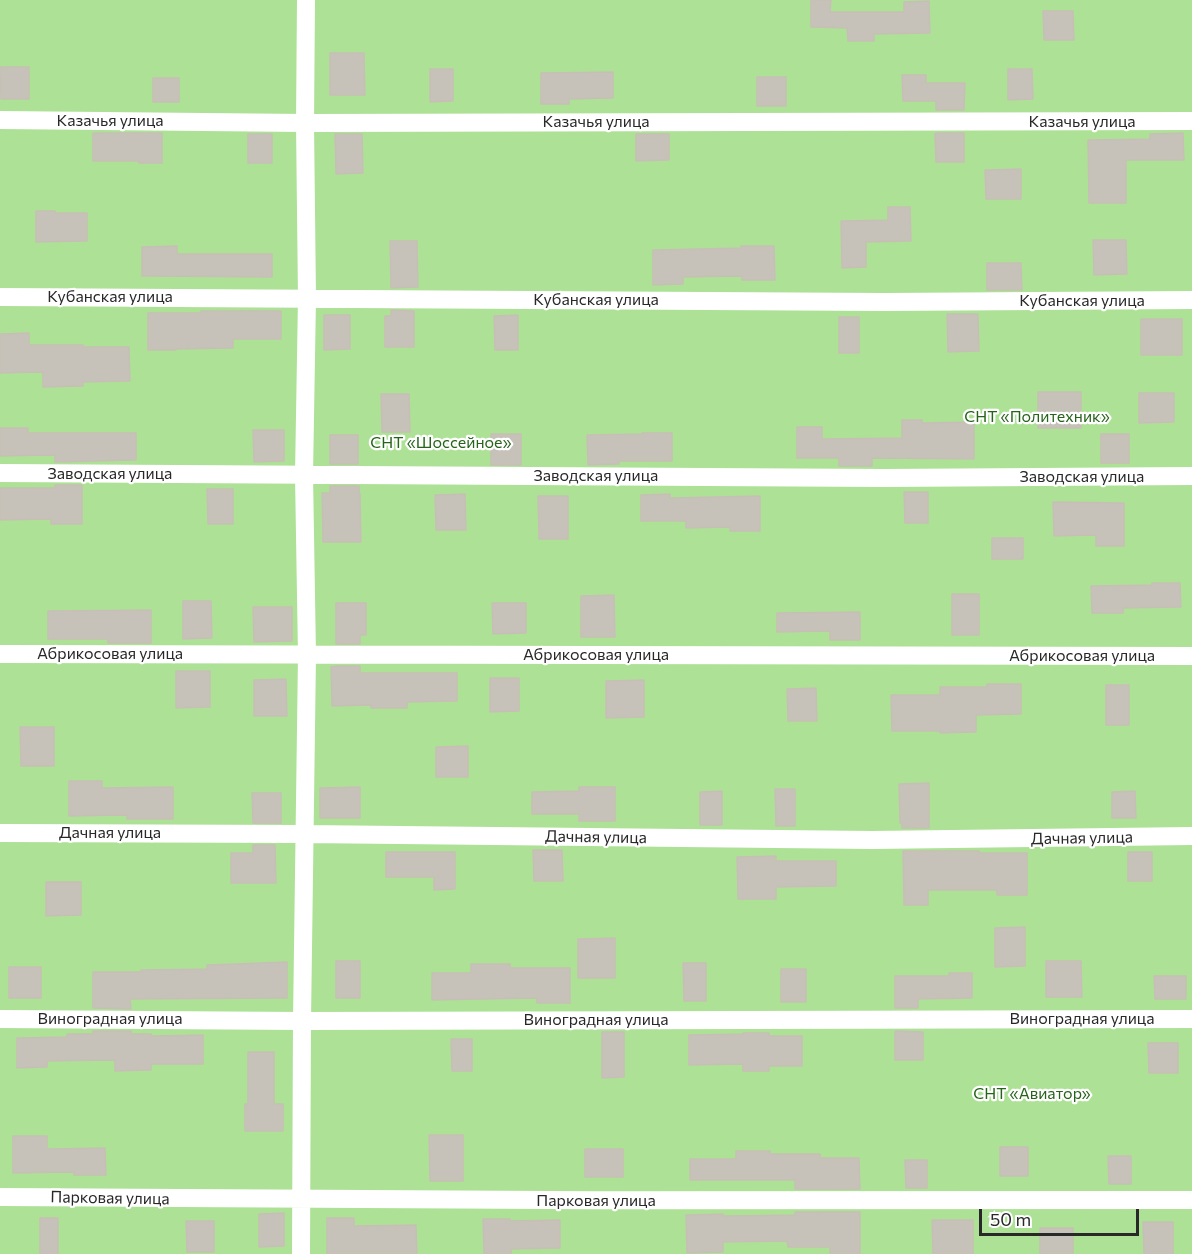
<!DOCTYPE html>
<html>
<head>
<meta charset="utf-8">
<style>
  body { margin:0 }
  #map { position:relative; width:1192px; height:1254px; overflow:hidden; background:#ebe4da; font-family:Commissioner,sans-serif }
  canvas { display:block }
  .scale { position:absolute; left:979px; top:1209px; width:160px; height:27px; box-sizing:border-box; border:3px solid #282828; border-top:0; padding-left:8px; font-size:18px; line-height:21px; white-space:nowrap; color:#282828; -webkit-text-stroke:4px #fff; paint-order:stroke }
</style>
</head>
<body>
<div id="map">
<canvas width="1192" height="1254"></canvas>
<div class="scale">50 m</div>
</div>
<script>
const context = document.querySelector('canvas').getContext('2d');
context.lineJoin = 'round';
function fillPath(path, color) { context.fillStyle = color; context.fill(path, 'evenodd'); }
function strokePath(path, color, width, dash) { context.strokeStyle = color; context.lineWidth = width; context.lineCap = dash ? 'butt' : 'round'; context.setLineDash(dash || []); context.stroke(path); }
function write(font, color, halo, rows, align = 'center') {
  context.font = font + ' Commissioner,sans-serif'; context.lineWidth = 4.5; context.setLineDash([]); context.textBaseline = 'middle'; context.strokeStyle = halo; context.fillStyle = color; for (const [text, x, y, turn = 0] of rows) {
    context.save(); context.translate(x, y); context.rotate((+turn || 0) * Math.PI / 180); context.textAlign = isNaN(turn) ? turn : align; if (halo) context.strokeText(text, 0, 0); context.fillText(text, 0, 0); context.restore();
  }
}
const green = new Path2D(`
  M0,0H1192V1254H0Z`);
const building = new Path2D(`
  M811,0H831L830,12H904V2L929,1L930,33L874,34V41H848L847,28L811,27Z
  M1043,11H1073L1074,40H1044Z
  M330,53H364L365,95H330Z
  M0,67H29V99H1Z
  M430,69H453V101L430,102Z
  M1008,69H1032L1033,99L1008,100Z
  M613,72V98L569,99V104H541V73Z
  M902,75H926V83H965L964,110H936V101H903Z
  M757,77H786V106H757Z
  M153,78H179V102H153Z
  M93,133H162V163H139V161H93Z
  M936,133H964V162H936L935,134Z
  M1183,133L1184,160H1126V203H1089L1088,140L1150,139V134Z
  M248,134H272V163H248Z
  M335,134H362L363,173L336,174Z
  M636,134H669V160L636,161Z
  M1021,169V199H986L985,170Z
  M888,207H910L911,241L866,242V267L842,268L841,221L888,220Z
  M36,211H55V213H87V241L36,242Z
  M1093,240H1126L1127,274L1094,275Z
  M390,241H417L418,287L391,288Z
  M177,246V254H272V277L142,276V247Z
  M741,246H774L775,280H742V276L683,277V284L653,285V250L741,248Z
  M987,263H1021L1022,290H987Z
  M391,310L414,311V347H385V316H391Z
  M201,311H281V339H233V348L176,349V350H148V313H201Z
  M947,314H978L979,351L948,352Z
  M324,315H350V349L324,350Z
  M518,315V350H495L494,316Z
  M839,317H859V353H839Z
  M1141,319H1182V355H1141Z
  M29,333V345H83V347H129L130,381L83,382V386L43,387V372L0,373V334Z
  M1038,392H1081V428H1038Z
  M1139,393H1174V422L1139,423Z
  M381,394H409L410,432H382Z
  M902,420H922V423L974,422V459L872,458V466H839V458H797V427H822V439L902,438Z
  M0,428H28V433H136V460L55,462V455L0,456Z
  M253,430H284V461L254,462Z
  M642,433H672V461H619V464L588,465L587,435L642,434Z
  M491,434H521V465H491Z
  M1101,434H1129V463H1101Z
  M330,435H358V464H330Z
  M55,485H82V524H51V519L0,520V488H55Z
  M330,486H359V493H360L361,542H323L322,493H330Z
  M207,489H233V524H208Z
  M904,492H928V523H905Z
  M465,494L466,530H436L435,495Z
  M670,494V498L760,496V531H730V527L686,528V521H641V495Z
  M538,496H568V539H539Z
  M1053,502L1124,503V546H1096V535L1054,536Z
  M992,538H1023V559H992Z
  M1152,583H1180L1181,607L1123,608V613H1092L1091,586L1152,585Z
  M952,594H979V635H952Z
  M614,595L615,637H581V596Z
  M183,601H211L212,638L183,639Z
  M336,603H366V635H360V644H336Z
  M492,603H526V633L493,634Z
  M253,607H292V641L254,642Z
  M151,610V643H108V639H48V611Z
  M860,612V640H830V631L777,632V613Z
  M337,666H360V673H457V701L407,702V708H371V705L332,706L331,667Z
  M176,671H210V707L176,708Z
  M490,678H519V711L490,712Z
  M286,679L287,716H254V680Z
  M644,680V717L606,718V681Z
  M987,684H1021V714L976,715V732L940,733V731H892L891,695H940V687H987Z
  M1106,685H1129V725H1106Z
  M816,688L817,721H788L787,689Z
  M20,727H54V766H21Z
  M468,746V777H436V747Z
  M69,781H102V788L173,787V819H127V815L69,816Z
  M929,783V828H902V823H900L899,784Z
  M360,787V818H320V788Z
  M579,787H615V821H579V814H532V792L579,791Z
  M775,789H795V826H776Z
  M722,791V825H700V792Z
  M1135,791L1136,818H1112V792Z
  M252,793H281V823H253Z
  M253,845H275L276,883H231V853H253Z
  M533,850H562L563,881H534Z
  M903,851H979V853H1027V895H997V890H928V905H904Z
  M386,852H455V889L434,890V877H386Z
  M1128,852H1152V881H1128Z
  M776,856V861H836V886L776,887V899H738L737,857Z
  M46,882H81V915L46,916Z
  M1025,927V966L995,967V928Z
  M615,938V978H578V939Z
  M336,961H360V998H336Z
  M1046,961H1081L1082,997H1046Z
  M287,962V998L130,999L131,1009L93,1008V972H141V970L207,969V965Z
  M683,963H706V1001H684Z
  M471,964H510V968H570V1003H537V998L432,1000V973H471Z
  M9,967H41V998H9Z
  M781,969H806V1002H781Z
  M949,973H972V998L918,999V1008H895V976H949Z
  M1154,976H1186V999H1155Z
  M93,1031H131V1034H151V1036L203,1035V1064H151V1070L115,1071V1060L47,1061V1067L17,1068V1038L67,1037V1034H93Z
  M896,1031L923,1032V1060H895V1032Z
  M602,1032H624V1077L602,1078Z
  M743,1033H769V1036H802V1066H769V1071H743V1064L689,1065V1035L743,1034Z
  M451,1039H472V1071H452Z
  M1148,1043H1178V1073H1149Z
  M248,1052H274V1104H283V1131H245V1104H248Z
  M429,1135H463V1181H430Z
  M13,1136H47V1149L105,1148L106,1175H74V1172L13,1173Z
  M1000,1147H1028V1176H1000Z
  M585,1149H623V1177H585Z
  M736,1151H770V1154H820V1158H859L860,1189H795V1180H690V1159H736Z
  M1108,1156H1131V1184H1109Z
  M905,1160H927V1188H906Z
  M795,1212H860V1254H830V1247H788L787,1241L723,1242V1252L687,1253L686,1215L723,1214V1216L795,1215Z
  M284,1213V1246L259,1247V1214Z
  M40,1218H58V1254H40Z
  M327,1218H354V1226L416,1225L417,1254H327Z
  M483,1219H510V1221L560,1220V1248L511,1249V1254H484Z
  M932,1220H973V1254H933Z
  M186,1221H214V1252H187Z
  M1143,1222H1173V1254H1144Z
  M1040,1228H1073V1254H1040Z`);
const minor = new Path2D(`
  M0,120L305,123L1192,121
  M0,297L884,302L1192,300
  M0,473L883,478L1192,476
  M0,654C397,656 795,654 1192,656
  M0,833L305,834L872,840L1192,836
  M0,1019L302,1021L1192,1019
  M0,1197C397,1201 795,1201 1192,1200
  M301,1254L302,1021L307,655L304,475L307,298L305,123L306,0`);
const streetNames = [
  ["Казачья улица",110,121],
  ["Казачья улица",596,122],
  ["Казачья улица",1082,122],
  ["Кубанская улица",110,297],
  ["Кубанская улица",596,300],
  ["Кубанская улица",1082,301],
  ["Заводская улица",110,474],
  ["Заводская улица",596,476],
  ["Заводская улица",1082,477],
  ["Абрикосовая улица",110,654],
  ["Абрикосовая улица",596,655],
  ["Абрикосовая улица",1082,656],
  ["Дачная улица",110,833],
  ["Дачная улица",596,837,1],
  ["Дачная улица",1082,838,-1],
  ["Виноградная улица",110,1019],
  ["Виноградная улица",1082,1019],
  ["Виноградная улица",596,1020],
  ["Парковая улица",110,1198,1],
  ["Парковая улица",596,1201]
];
const parkNames = [
  ["СНТ «Политехник»",1037,417],
  ["СНТ «Шоссейное»",441,443],
  ["СНТ «Авиатор»",1032,1094]
];
fillPath(green, '#ade296');
fillPath(building, '#c6c1b9');
strokePath(building, '#c6c0b4', 1.5);
strokePath(minor, '#fff', 18);
write('16px', '#282828', '#fff', streetNames);
write('16px', '#26641a', '#fff', parkNames);
</script>
</body>
</html>
